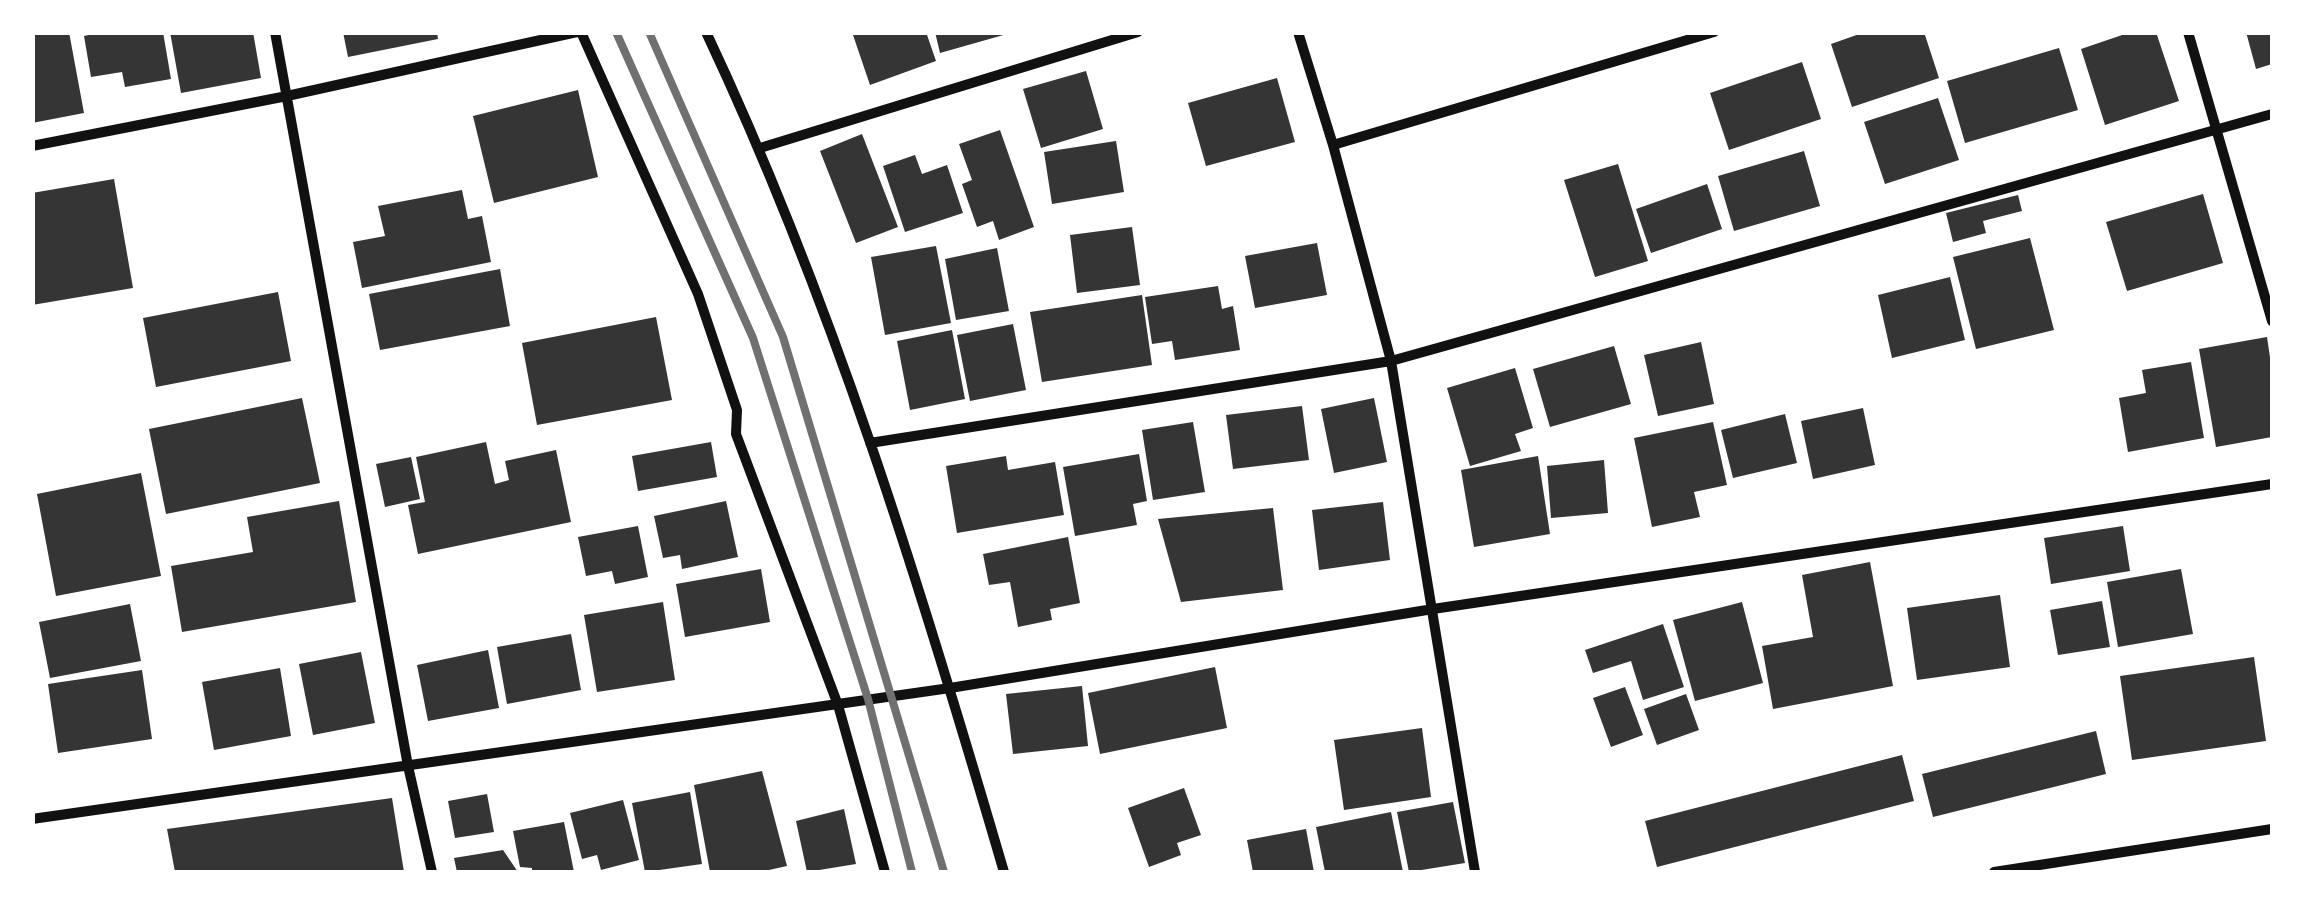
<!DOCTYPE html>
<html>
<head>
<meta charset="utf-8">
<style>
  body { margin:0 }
  #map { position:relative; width:2305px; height:905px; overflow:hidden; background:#fff; font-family:"Sofia Sans Condensed",sans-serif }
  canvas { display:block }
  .frame { position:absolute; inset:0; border:35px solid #fff; pointer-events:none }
</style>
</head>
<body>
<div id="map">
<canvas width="2305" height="905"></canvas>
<div class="frame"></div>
</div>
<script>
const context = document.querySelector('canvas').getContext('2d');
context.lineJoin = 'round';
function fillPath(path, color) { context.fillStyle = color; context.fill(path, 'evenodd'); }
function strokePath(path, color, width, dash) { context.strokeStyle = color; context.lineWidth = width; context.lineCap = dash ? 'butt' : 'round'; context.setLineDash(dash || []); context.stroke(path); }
const building = new Path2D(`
  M32,32H69L84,113L32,123Z
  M102,32H163L171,79L125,87L122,72L91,77L84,36Z
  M170,32H253L261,78L181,93Z
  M343,32H437L438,39L348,57Z
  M852,32H926L936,61L870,85Z
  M935,32H1007V34L940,53Z
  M1865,32H1924L1939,78L1852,107L1831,44Z
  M2131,32H2156L2179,101L2105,125L2081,49Z
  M2246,32H2272V64L2256,69Z
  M2059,48L2078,110L1965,143L1947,81Z
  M1802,62L1821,119L1729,150L1710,93Z
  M1086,71L1103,129L1041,148L1023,89Z
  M1277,78L1295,142L1206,166L1188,103Z
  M578,90L598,177L494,203L473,116Z
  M1938,98L1959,160L1885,184L1864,122Z
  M1000,130L1034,227L999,240L993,221L977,227L962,184L972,180L959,144Z
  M862,134L898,227L856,243L820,151Z
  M1116,141L1124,192L1052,204L1044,152Z
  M1804,151L1820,206L1734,231L1718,176Z
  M915,155L922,174L947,165L963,213L905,232L883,166Z
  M1618,164L1648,261L1595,277L1564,180Z
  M114,179L133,288L32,305V193Z
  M1707,184L1722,229L1651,253L1636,209Z
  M462,190L468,219L482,216L491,262L362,288L353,242L385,236L378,206Z
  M2203,194L2223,263L2127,291L2106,222Z
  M2018,195L2022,211L1983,221L1986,233L1953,242L1946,213Z
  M1132,227L1140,285L1077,293L1070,235Z
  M2030,238L2054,330L1976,349L1953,257Z
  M1317,243L1327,295L1255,308L1245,256Z
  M936,246L951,323L885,335L871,257Z
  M997,248L1009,311L956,320L945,259Z
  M500,269L510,326L380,350L369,294Z
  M1950,277L1965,340L1892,358L1878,295Z
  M1218,286L1222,309L1233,306L1240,350L1175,360L1172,341L1152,344L1145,297Z
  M278,292L291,361L156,387L143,318Z
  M1142,295L1152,365L1042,382L1030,312Z
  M656,317L672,400L537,425L522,343Z
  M1013,324L1026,390L970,401L957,335Z
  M952,330L965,399L910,410L897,341Z
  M2267,337L2272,371V437L2216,447L2199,349Z
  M1701,342L1714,404L1658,416L1644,355Z
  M1614,346L1631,404L1550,427L1533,369Z
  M2191,362L2204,438L2128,452L2119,398L2146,393L2142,370Z
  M1515,368L1533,428L1515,434L1521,451L1470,466L1447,388Z
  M302,398L320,483L166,514L149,429Z
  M1374,398L1387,462L1334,473L1321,409Z
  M1302,406L1309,460L1233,469L1226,415Z
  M1863,408L1875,465L1813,479L1801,421Z
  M1785,414L1797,463L1733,478L1721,430Z
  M1193,422L1205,492L1153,500L1142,430Z
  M1713,422L1727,485L1694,492L1700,517L1652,527L1634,438Z
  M486,442L495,484L509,480L505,461L556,450L571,522L418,554L408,505L425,502L416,457Z
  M711,442L717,477L638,491L632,456Z
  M1139,454L1147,501L1133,504L1137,525L1075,536L1063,467Z
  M1006,456L1008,470L1055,462L1064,515L957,533L946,466Z
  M1538,456L1550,534L1474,547L1461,470Z
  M411,457L420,499L385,507L376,464Z
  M1604,460L1608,513L1551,518L1547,466Z
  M141,473L161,576L56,596L37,494Z
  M339,501L356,602L182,632L171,566L253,552L247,517Z
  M726,501L738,557L682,569L680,555L663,558L654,516Z
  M1383,502L1390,560L1319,570L1312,510Z
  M1273,508L1283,590L1181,602L1158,519Z
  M638,526L648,577L615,584L612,571L586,576L578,537Z
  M2123,526L2130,571L2051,584L2044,538Z
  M1068,537L1080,603L1050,609L1052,620L1018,627L1010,582L989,585L983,554Z
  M1870,562L1893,686L1773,709L1762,646L1813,637L1802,575Z
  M761,569L770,622L685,637L676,584Z
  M2181,569L2193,634L2118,647L2107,582Z
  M2000,595L2010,667L1917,680L1907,608Z
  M2102,601L2110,647L2058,655L2050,610Z
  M663,602L675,680L597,692L584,615Z
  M1742,602L1763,683L1695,701L1673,620Z
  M130,604L141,661L50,678L39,622Z
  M1663,624L1684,687L1643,700L1631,661L1593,673L1585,650Z
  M571,634L581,690L507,704L497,647Z
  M488,650L499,708L428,721L417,665Z
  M361,652L375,723L313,735L299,664Z
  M2254,657L2266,741L2132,760L2120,676Z
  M1215,667L1227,728L1100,754L1088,693Z
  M280,668L291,736L214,750L202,682Z
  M142,670L152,739L58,753L48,684Z
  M1082,686L1088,746L1013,754L1006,694Z
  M1625,687L1643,735L1611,747L1593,698Z
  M1686,694L1699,730L1657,745L1644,709Z
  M1422,728L1431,797L1344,810L1334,740Z
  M2096,731L2106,774L1933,817L1922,774Z
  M1902,755L1914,801L1657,867L1645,821Z
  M762,771L787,866L760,872H710L694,785Z
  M1184,788L1201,835L1177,843L1181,855L1149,867L1128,808Z
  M690,792L702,864L645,872L632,803Z
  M487,794L494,832L455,838L448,801Z
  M392,798L404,872H175L167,829Z
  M623,800L639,860L601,870L597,855L582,859L570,813Z
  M1453,802L1465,863L1409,872L1397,812Z
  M844,809L856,864L807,872L796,821Z
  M1391,812L1403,872H1325L1316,827Z
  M564,822L574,872H532V868L520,867L513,831Z
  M1306,829L1314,872H1253L1247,840Z
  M503,850L518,872H457L454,858Z`);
const minor = new Path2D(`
  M275,32L408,766L432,872
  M581,32L698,294L737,410L736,434L838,705L885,872
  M706,32C833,301 921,588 1004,872
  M1298,32L1333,145L1391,361L1475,872
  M2188,32L2272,321
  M1333,145L1714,32
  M32,146L287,96L577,32
  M760,148L1138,32
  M870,443L1391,361L2272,114
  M32,819L950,688L1433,609L2272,484
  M1994,872L2272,829`);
const rail = new Path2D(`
  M616,32L753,338L868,699L912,872
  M649,32L783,337L944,872`);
fillPath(building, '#353535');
strokePath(minor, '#111', 10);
strokePath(rail, '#707070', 8);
</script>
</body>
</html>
